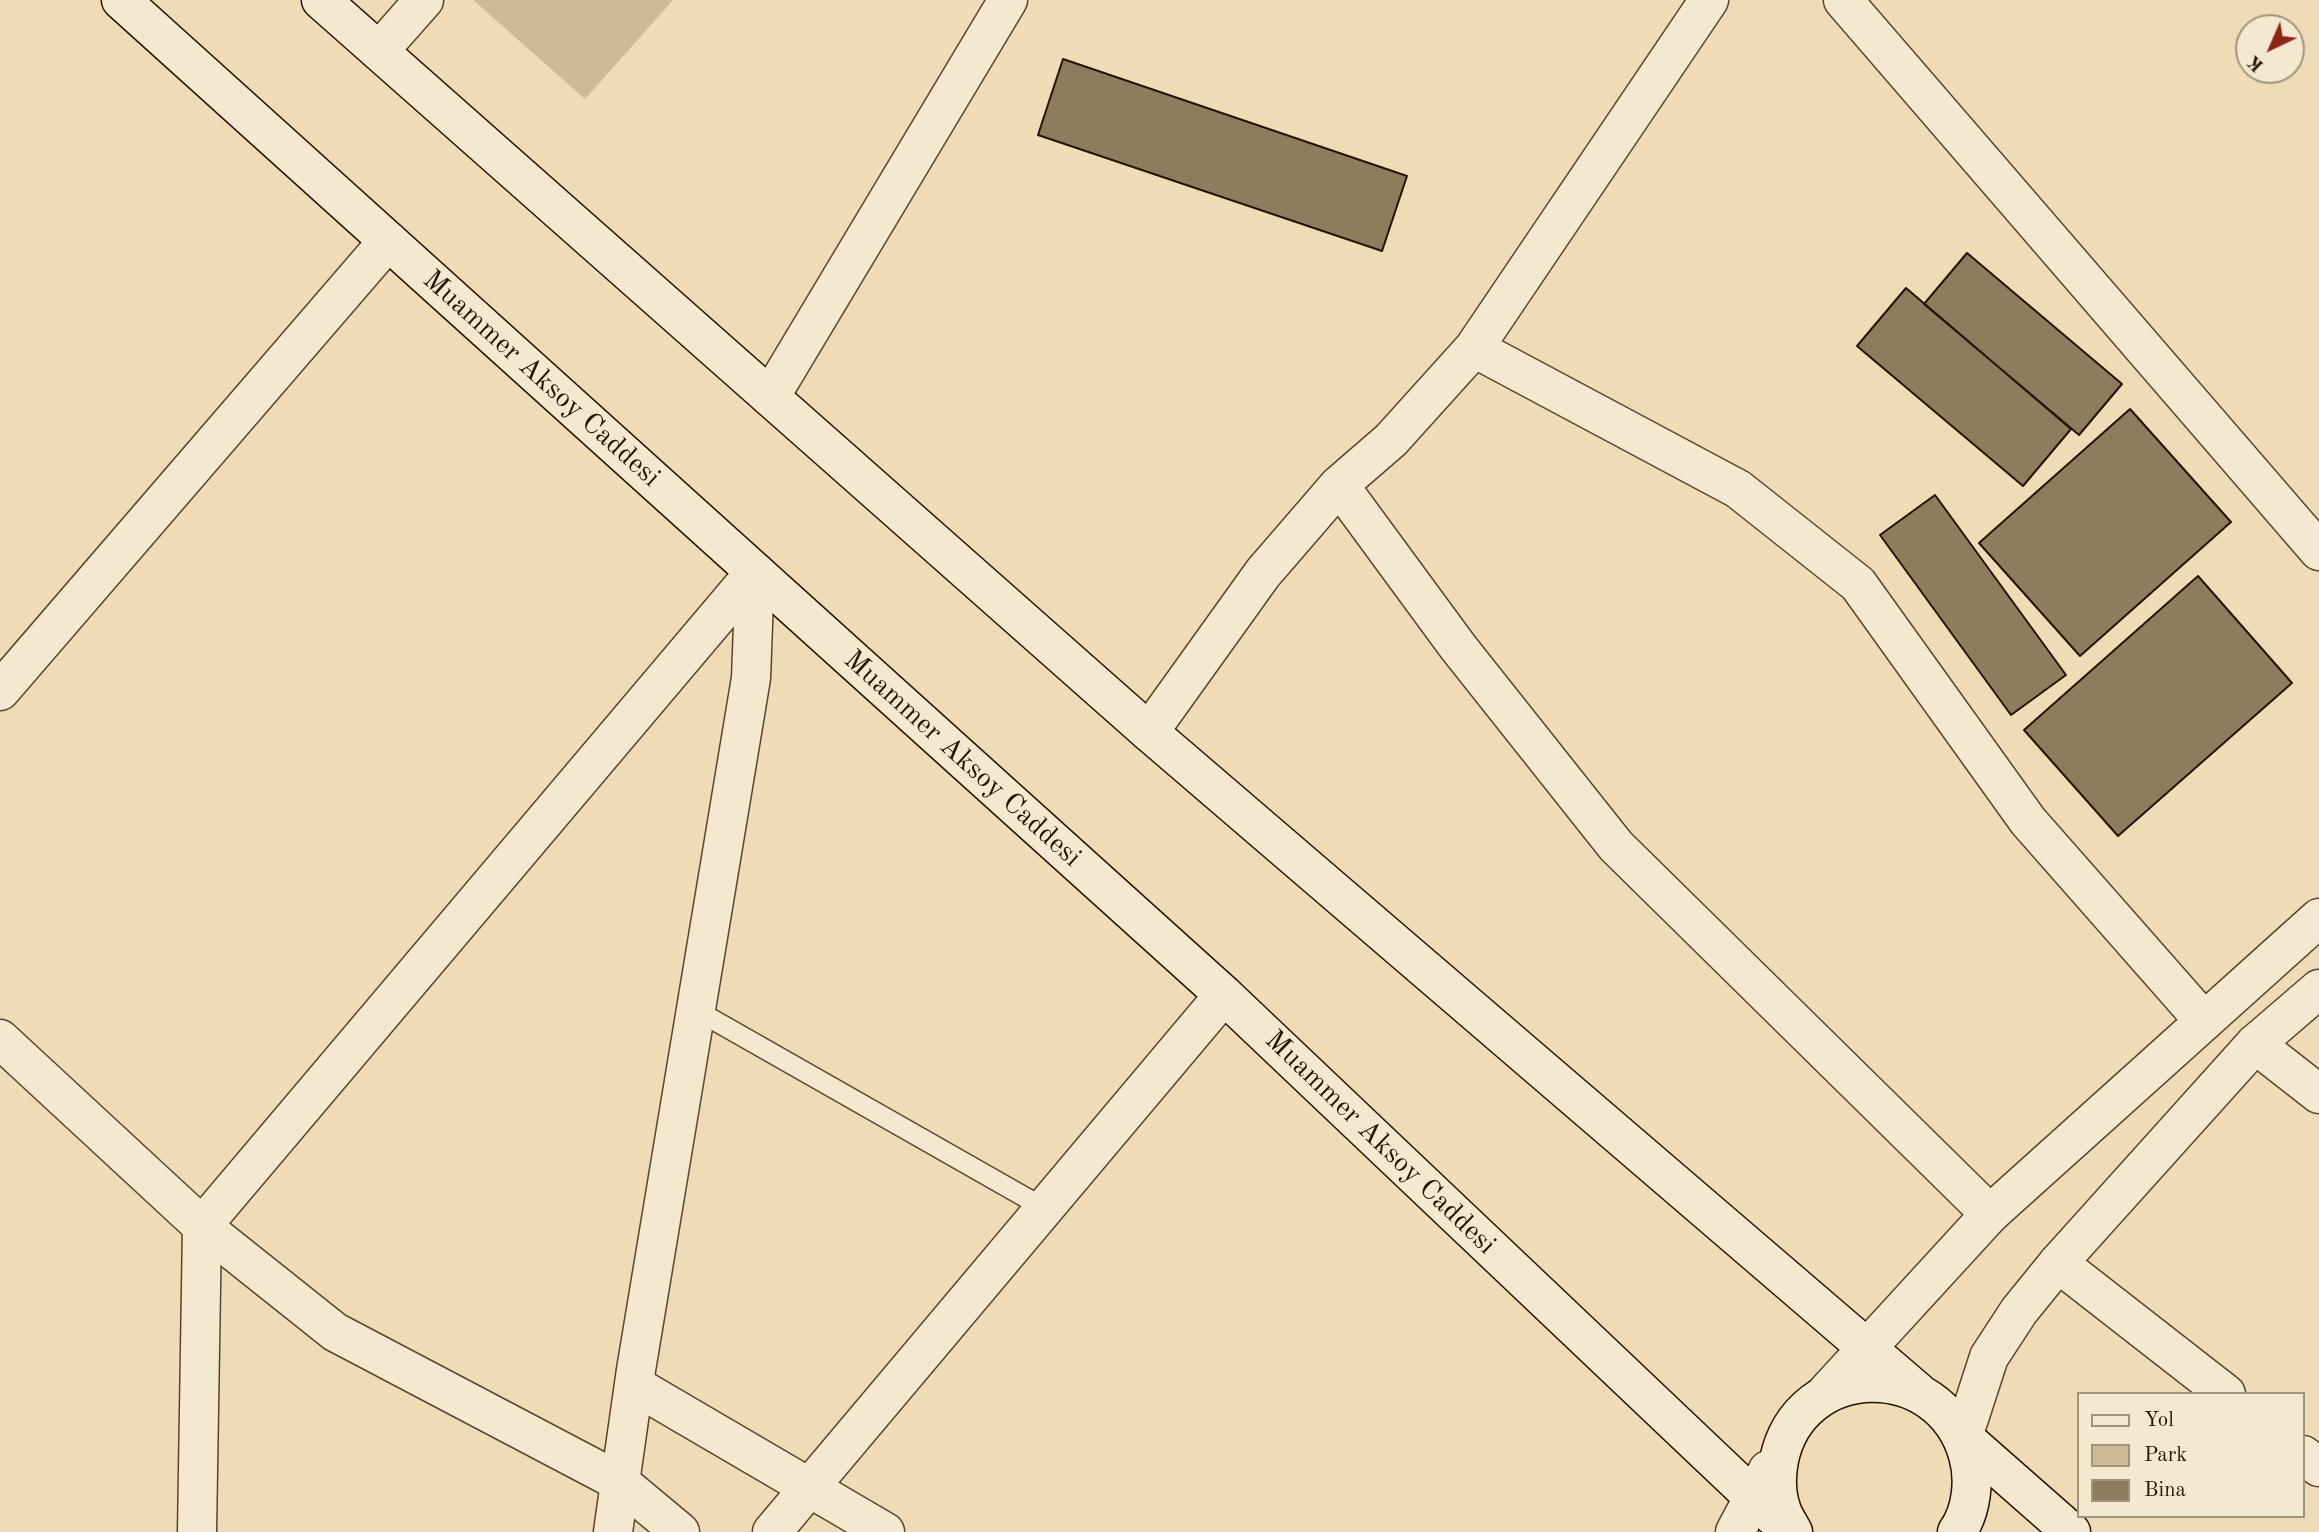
<!DOCTYPE html>
<html>
<head>
<meta charset="utf-8">
<style>
  body { margin:0 }
  #map { position:relative; width:2319px; height:1532px; overflow:hidden; background:#efdcb6; font-family:"Old Standard TT",serif }
  canvas { display:block }
  .legend { position:absolute; left:2077px; top:1392px; width:228px; height:126px; box-sizing:border-box; background:#f5e8d0; border:2px solid #a2937d; margin:0; padding:9px 12px; list-style:none; font-size:21px; color:#251300 }
  .legend li { display:flex; align-items:center; gap:14px; height:35px }
  .legend b { width:35px; border:2px solid #a2937d }
  .north { position:absolute; left:2235px; top:14px; width:70px; height:70px; box-sizing:border-box; background:#f5e8d0; border:2px solid #a2937d; border-radius:50%; rotate:224deg; font-size:19px; font-weight:700; line-height:28px; text-align:center; color:#251300 }
  .north::after { content:''; display:block; margin:auto; width:24px; height:32px; background:#8f2418; clip-path:polygon(50% 0,100% 100%,50% 72%,0 100%) }
</style>
</head>
<body>
<div id="map">
<canvas width="2319" height="1532"></canvas>
<ul class="legend">
<li><b style="height:9px;background:#f5e8d0"></b>Yol</li>
<li><b style="height:19px;background:#cdba97"></b>Park</li>
<li><b style="height:19px;background:#8e7c5f"></b>Bina</li>
</ul>
<div class="north">K</div>
</div>
<script>
const context = document.querySelector('canvas').getContext('2d');
context.lineJoin = 'round';
function fillPath(path, color) { context.fillStyle = color; context.fill(path, 'evenodd'); }
function strokePath(path, color, width, dash) { context.strokeStyle = color; context.lineWidth = width; context.lineCap = dash ? 'butt' : 'round'; context.setLineDash(dash || []); context.stroke(path); }
function write(font, color, halo, rows, align = 'center') {
  context.font = font + ' "Old Standard TT",serif'; context.lineWidth = 6; context.setLineDash([]); context.textBaseline = 'middle'; context.strokeStyle = halo; context.fillStyle = color; for (const [text, x, y, turn = 0] of rows) {
    context.save(); context.translate(x, y); context.rotate((+turn || 0) * Math.PI / 180); context.textAlign = isNaN(turn) ? turn : align; if (halo) context.strokeText(text, 0, 0); context.fillText(text, 0, 0); context.restore();
  }
}
const green = new Path2D(`
  M473,0H673L585,99Z`);
const building = new Path2D(`
  M1063,59L1407,176L1382,251L1038,135Z
  M1967,253L2122,384L2079,435L1924,304Z
  M1906,288L2071,429L2023,486L1857,346Z
  M2130,409L2231,522L2080,656L1979,543Z
  M1935,495L2066,675L2011,715L1880,535Z
  M2198,576L2292,683L2118,836L2024,730Z`);
const service = new Path2D(`
  M696,1010L1044,1208`);
const minor = new Path2D(`
  M1709,0L1474,348L1391,440L1339,485L1458,647L1616,846L1990,1214
  M1843,0L2319,551
  M379,51L424,0
  M1474,348L1738,489L1858,584L2028,821L2204,1021
  M770,397L1008,0
  M0,691L388,241
  M1149,732L1263,573L1339,485
  M0,1039L202,1226L335,1332L620,1482L680,1532
  M2255,1044L2319,1094
  M2058,1263L2226,1394
  M634,1385L885,1532
  M2303,1455L2319,1467
  M197,1532L202,1226L755,572
  M613,1532L636,1370L751,678L755,572
  M772,1532L1224,995`);
const tertiary = new Path2D(`
  M1824,1395L1990,1214L2319,918
  M1963,1437L1989,1357L2019,1311L2058,1263L2255,1044L2319,989
  M1735,1532L1768,1470`);
const secondary = new Path2D(`
  M121,0L1224,995L1790,1532
  M321,0L1149,732L1918,1392
  M1963,1437L2071,1532
  M1793,1532C1789,1524 1783,1516 1781,1508C1776,1493 1776,1476 1779,1460C1800,1359 1940,1357 1968,1455C1975,1479 1972,1511 1957,1532`);
const streetNames = [
  ["Muammer Aksoy Caddesi",541,379,42],
  ["Muammer Aksoy Caddesi",962,759,42],
  ["Muammer Aksoy Caddesi",1380,1143,44]
];
fillPath(green, '#cdba97');
fillPath(building, '#8e7c5f');
strokePath(building, '#251300', 2);
strokePath(service, '#58452e', 22);
strokePath(minor, '#58452e', 41);
strokePath(tertiary, '#58452e', 41);
strokePath(secondary, '#251300', 41);
strokePath(service, '#f5e8d0', 19);
strokePath(minor, '#f5e8d0', 38);
strokePath(tertiary, '#f5e8d0', 38);
strokePath(secondary, '#f5e8d0', 38);
write('28px', '#251300', '#f5e8d0', streetNames);
</script>
</body>
</html>
